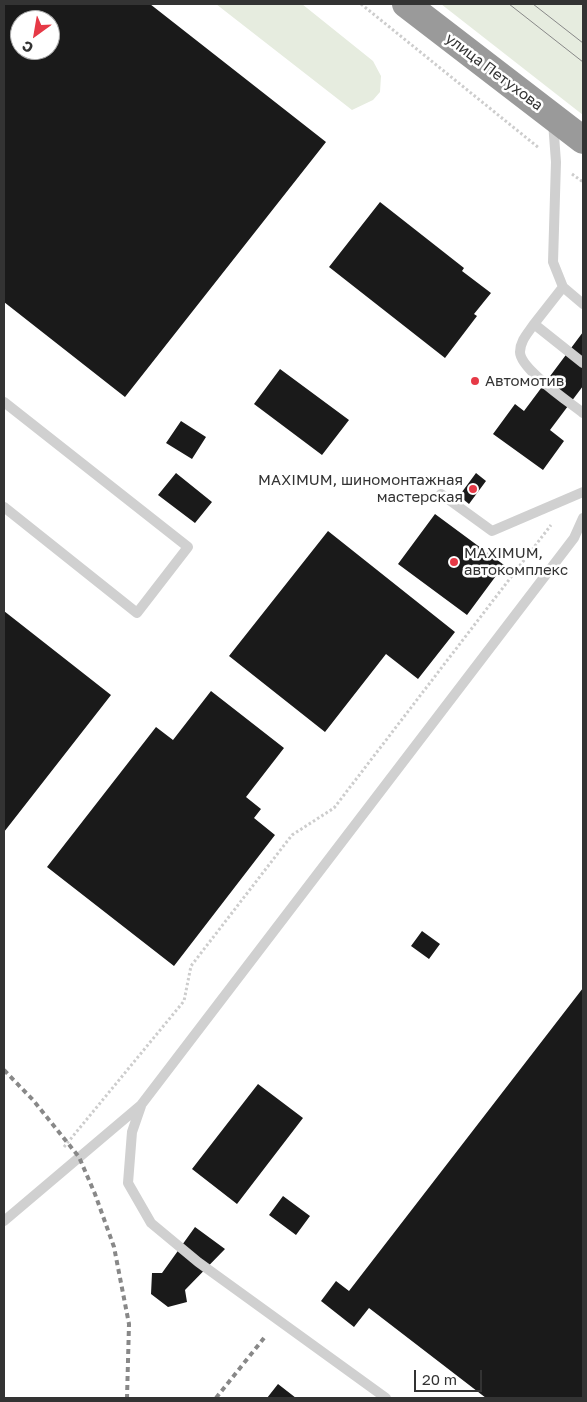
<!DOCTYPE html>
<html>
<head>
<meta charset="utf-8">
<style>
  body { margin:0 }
  #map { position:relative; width:587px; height:1402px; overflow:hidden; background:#fff; font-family:"Golos Text",sans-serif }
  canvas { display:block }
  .frame { position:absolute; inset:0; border:5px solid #333; pointer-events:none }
  .north { position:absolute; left:10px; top:10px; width:50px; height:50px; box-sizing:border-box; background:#fff; border:1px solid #adadad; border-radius:50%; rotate:212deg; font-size:14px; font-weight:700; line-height:20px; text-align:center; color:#333 }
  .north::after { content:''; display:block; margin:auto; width:18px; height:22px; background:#e63946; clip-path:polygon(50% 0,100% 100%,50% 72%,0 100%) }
  .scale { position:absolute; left:414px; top:1370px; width:68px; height:22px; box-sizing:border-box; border:2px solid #333; border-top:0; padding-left:6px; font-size:15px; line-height:18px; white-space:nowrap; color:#333; -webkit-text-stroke:4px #fff; paint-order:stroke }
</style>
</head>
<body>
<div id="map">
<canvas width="587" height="1402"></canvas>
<div class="frame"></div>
<div class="north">С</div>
<div class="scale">20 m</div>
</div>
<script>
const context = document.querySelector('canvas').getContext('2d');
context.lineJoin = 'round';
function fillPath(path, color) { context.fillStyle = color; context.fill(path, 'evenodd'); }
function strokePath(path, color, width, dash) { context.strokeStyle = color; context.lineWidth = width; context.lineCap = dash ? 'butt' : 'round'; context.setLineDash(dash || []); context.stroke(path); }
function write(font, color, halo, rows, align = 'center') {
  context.font = font + ' "Golos Text",sans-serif'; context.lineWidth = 5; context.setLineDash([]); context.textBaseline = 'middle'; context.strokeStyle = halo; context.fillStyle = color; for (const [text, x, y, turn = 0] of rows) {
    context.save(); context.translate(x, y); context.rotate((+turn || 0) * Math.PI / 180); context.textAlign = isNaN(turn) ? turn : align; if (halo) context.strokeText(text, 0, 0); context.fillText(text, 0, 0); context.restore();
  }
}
const green = new Path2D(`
  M216,4H302L373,61L381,76L380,92L373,100L352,110Z
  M441,4H583V115Z`);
const building = new Path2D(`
  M4,4H150L326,142L125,397L4,302ZM20,20H50V50H20Z
  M380,202L464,268L462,271L491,293L474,314L477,316L445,358L329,267Z
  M583,332V386L550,430L564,441L543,470L493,434L515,404L524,411Z
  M280,369L349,420L322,455L254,404Z
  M181,421L206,437L192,459L166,443Z
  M176,473L212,502L195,523L158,495Z
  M476,473L486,481L469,504L459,496Z
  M435,514L504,565L467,615L398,564Z
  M328,531L455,632L418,679L386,654L325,732L229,656Z
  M4,611L111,695L4,832Z
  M211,691L284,748L246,797L261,809L254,818L275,835L174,966L47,867L156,727L173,740Z
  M422,931L440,944L429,959L411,946Z
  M583,988V1398H486L369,1308L354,1327L321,1301L336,1281L349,1291Z
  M258,1084L303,1118L237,1204L192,1169Z
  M283,1196L310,1216L296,1235L269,1215Z
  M195,1227L225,1249L185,1290L187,1302L168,1307L151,1294L152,1273H162Z
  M278,1384L296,1398H267Z`);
const path = new Path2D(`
  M361,4L539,148
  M572,174L583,182
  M64,1147L184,1001L191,966L292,835L334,808L551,525`);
const lane = new Path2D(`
  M553,122L556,162L553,262L563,287L583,304
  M563,287L534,324L583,363
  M534,324C528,333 520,341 520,352C520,369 569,402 583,413
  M4,402L188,547L137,613L4,507
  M441,494L492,531L583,492
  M141,1106L132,1132L128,1183L151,1223L198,1262L386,1398
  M4,1221L141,1105L574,538L583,518`);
const highway = new Path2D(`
  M406,4L583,140`);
const tram = new Path2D(`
  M509,4L583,62
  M533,4L583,43`);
const rail = new Path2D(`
  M4,1070L33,1100L79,1157L95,1194L114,1247L129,1324L127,1398
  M216,1398L264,1338`);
const markers = [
  [475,381,5,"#e63946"],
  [473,489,5,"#e63946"],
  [454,562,5,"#e63946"]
];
const streetNames = [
  ["улица Петухова",494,72,37]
];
const poiNames = [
  ["Автомотив",485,381],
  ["MAXIMUM, шиномонтажная",463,480,"right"],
  ["мастерская",463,497,"right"],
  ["MAXIMUM,",464,553],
  ["автокомплекс",464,570]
];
fillPath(green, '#e6ecdf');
fillPath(building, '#1a1a1a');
strokePath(path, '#cdcdcd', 3, [2.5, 2.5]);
strokePath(lane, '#d0d0d0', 10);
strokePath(highway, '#9a9a9a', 28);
strokePath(tram, '#888', 1);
strokePath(rail, '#888', 4, [5, 4]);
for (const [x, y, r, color] of markers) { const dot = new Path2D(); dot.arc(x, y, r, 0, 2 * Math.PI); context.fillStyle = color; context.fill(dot); strokePath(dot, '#fff', 2); }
write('15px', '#333', '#fff', streetNames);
write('15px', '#333', '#fff', poiNames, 'left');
</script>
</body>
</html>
